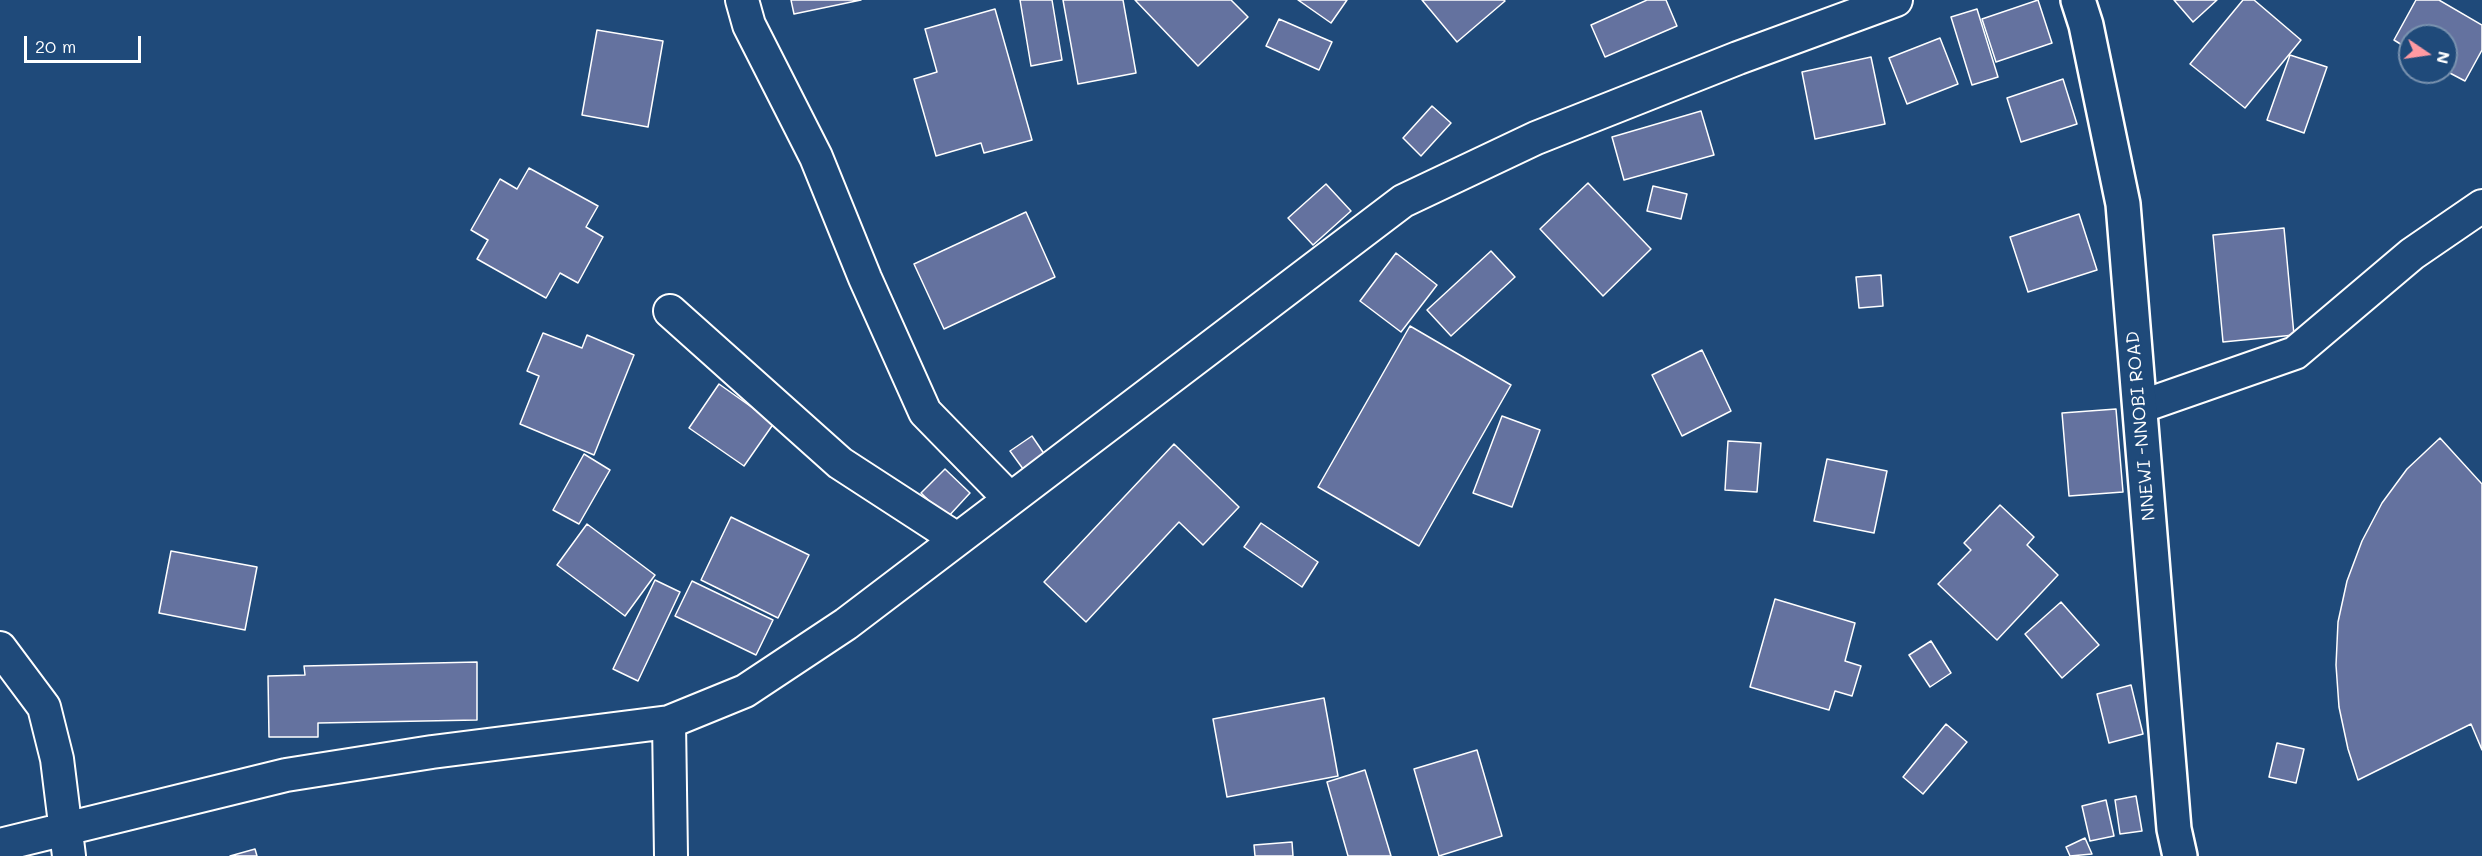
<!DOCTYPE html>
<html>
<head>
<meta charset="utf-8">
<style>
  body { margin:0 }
  #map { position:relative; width:2482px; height:856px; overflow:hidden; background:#1f4a7a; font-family:Mali,sans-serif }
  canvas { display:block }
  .north { position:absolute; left:2398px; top:24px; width:60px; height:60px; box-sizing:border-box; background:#1f4a7a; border:2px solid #7992af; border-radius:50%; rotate:103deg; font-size:16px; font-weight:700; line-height:24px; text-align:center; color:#fff }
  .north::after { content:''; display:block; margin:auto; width:21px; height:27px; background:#ff9aa2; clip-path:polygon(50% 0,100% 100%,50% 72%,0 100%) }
  .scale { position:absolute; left:24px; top:36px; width:117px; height:27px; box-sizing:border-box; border:3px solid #fff; border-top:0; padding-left:8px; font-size:18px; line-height:21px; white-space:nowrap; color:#fff; -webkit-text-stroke:4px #1f4a7a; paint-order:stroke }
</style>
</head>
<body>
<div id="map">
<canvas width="2482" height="856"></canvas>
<div class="north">N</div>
<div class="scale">20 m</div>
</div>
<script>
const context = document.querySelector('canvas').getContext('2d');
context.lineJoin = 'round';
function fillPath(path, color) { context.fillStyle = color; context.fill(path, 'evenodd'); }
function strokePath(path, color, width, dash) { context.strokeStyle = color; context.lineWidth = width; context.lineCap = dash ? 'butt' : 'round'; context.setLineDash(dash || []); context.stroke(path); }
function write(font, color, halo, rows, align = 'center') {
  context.font = font + ' Mali,sans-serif'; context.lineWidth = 4.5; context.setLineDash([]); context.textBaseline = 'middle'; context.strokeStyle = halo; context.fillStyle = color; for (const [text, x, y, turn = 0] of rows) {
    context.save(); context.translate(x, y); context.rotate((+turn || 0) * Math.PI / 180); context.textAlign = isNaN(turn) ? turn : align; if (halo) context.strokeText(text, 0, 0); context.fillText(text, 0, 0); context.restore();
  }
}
const building = new Path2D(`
  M791,0H861L794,14Z
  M1020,0H1052L1062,60L1031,66Z
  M1063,0H1123L1136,73L1078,84Z
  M1135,0H1231L1248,17L1198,66Z
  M1298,0H1347L1331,23Z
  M1422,0H1504L1505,1L1457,42Z
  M1647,0H1666L1677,26L1605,57L1591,25Z
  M2038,0L2052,43L1996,62L1982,19Z
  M2174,0H2217L2193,22Z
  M2243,0H2254L2301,40L2245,108L2190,64Z
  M2416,0H2439L2482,25V50L2465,81L2446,71V36H2410V50L2394,40Z
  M995,9L1032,140L984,153L981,143L936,156L914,79L937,72L925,29Z
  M1977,9L1998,77L1972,85L1951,17Z
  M1279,19L1332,42L1319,70L1266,46Z
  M597,30L663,41L648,127L582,115Z
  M1940,38L1958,84L1907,104L1889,58Z
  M2290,55L2327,67L2304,133L2267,120Z
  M1871,57L1885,124L1815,139L1802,72Z
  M2063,79L2077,124L2021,142L2007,98Z
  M1432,106L1451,123L1421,156L1403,138Z
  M1701,111L1714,155L1624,180L1612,137Z
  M529,168L598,206L586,227L603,237L578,283L560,273L546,298L477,259L488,240L471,230L500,179L517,189Z
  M1588,183L1651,249L1603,296L1540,229Z
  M1326,184L1351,211L1313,245L1288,218Z
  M1653,186L1687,194L1681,219L1647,211Z
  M1026,212L1055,277L944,329L914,264Z
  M2079,214L2097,270L2028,292L2010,237Z
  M2284,228L2294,335L2223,342L2213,235Z
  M1491,251L1515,277L1451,336L1427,310Z
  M1396,253L1437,285L1401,332L1360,301Z
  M1881,275L1883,306L1859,308L1856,277Z
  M1410,326L1511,385L1419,546L1318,487Z
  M543,333L582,348L587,335L634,355L594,455L520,424L539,376L527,371Z
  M1702,350L1731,411L1682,436L1652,375Z
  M719,384L774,423L744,466L689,428Z
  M2116,409L2123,492L2069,496L2062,413Z
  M1502,416L1540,430L1512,507L1473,493Z
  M1032,436L1047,458L1026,473L1010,451Z
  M2440,438L2482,484V750L2471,724L2358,780L2348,749L2339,707L2336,665L2338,622L2347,581L2362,541L2382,503L2407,469Z
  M1728,441L1761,443L1757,492L1725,490Z
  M1174,444L1239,507L1203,545L1179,522L1086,622L1044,582Z
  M584,454L610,470L579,524L553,510Z
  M1827,459L1887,471L1874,533L1814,521Z
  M945,469L970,493L947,518L921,493Z
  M2000,505L2034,537L2027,545L2058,575L1997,640L1938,584L1971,550L1964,543Z
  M731,517L809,555L778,618L701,580Z
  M1261,523L1318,562L1302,587L1244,547Z
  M587,524L655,575L625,616L557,565Z
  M171,551L257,567L245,630L159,613Z
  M655,580L680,592L638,681L613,669Z
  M692,581L773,620L756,655L675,616Z
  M1775,599L1855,623L1845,661L1861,666L1852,696L1835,691L1829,710L1750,687Z
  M2061,602L2099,645L2062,678L2025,634Z
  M1931,641L1951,673L1930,687L1909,655Z
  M477,662V720L318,723V737H269L268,676L305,675L304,666Z
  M2131,685L2143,734L2109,743L2097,694Z
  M1324,698L1338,776L1227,797L1213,719Z
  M1946,724L1967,742L1923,794L1903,777Z
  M2277,743L2304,749L2296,783L2269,777Z
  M1477,750L1502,836L1439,856L1414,769Z
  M1365,770L1391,856H1348L1327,782Z
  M2136,796L2142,831L2120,834L2115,800Z
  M2106,800L2114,836L2090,841L2082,806Z
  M2085,838L2092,854L2070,856L2066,847Z
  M1292,842L1293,856H1255L1254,845Z
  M255,849L257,856H230Z`);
const minor = new Path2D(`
  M742,0L749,25L816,157L865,278L925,412L1010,499
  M670,311L840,463L957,539
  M2140,407L2295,353L2412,254L2482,206
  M0,648L44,707L57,759L69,856
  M669,722L671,856
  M0,845L286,775L432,752L669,722L745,691L846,624L1403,201L1536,138L1738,58L1896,0`);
const secondary = new Path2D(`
  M2078,0L2086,25L2123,204L2174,829L2180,856`);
const streetNames = [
  ["NNEWI -NNOBI ROAD",2141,426,-95]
];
fillPath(building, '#64729f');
strokePath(building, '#fff', 1.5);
strokePath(minor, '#fff', 36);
strokePath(secondary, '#fff', 38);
strokePath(minor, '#1f4a7a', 32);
strokePath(secondary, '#1f4a7a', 33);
write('18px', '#fff', '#1f4a7a', streetNames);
</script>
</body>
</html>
